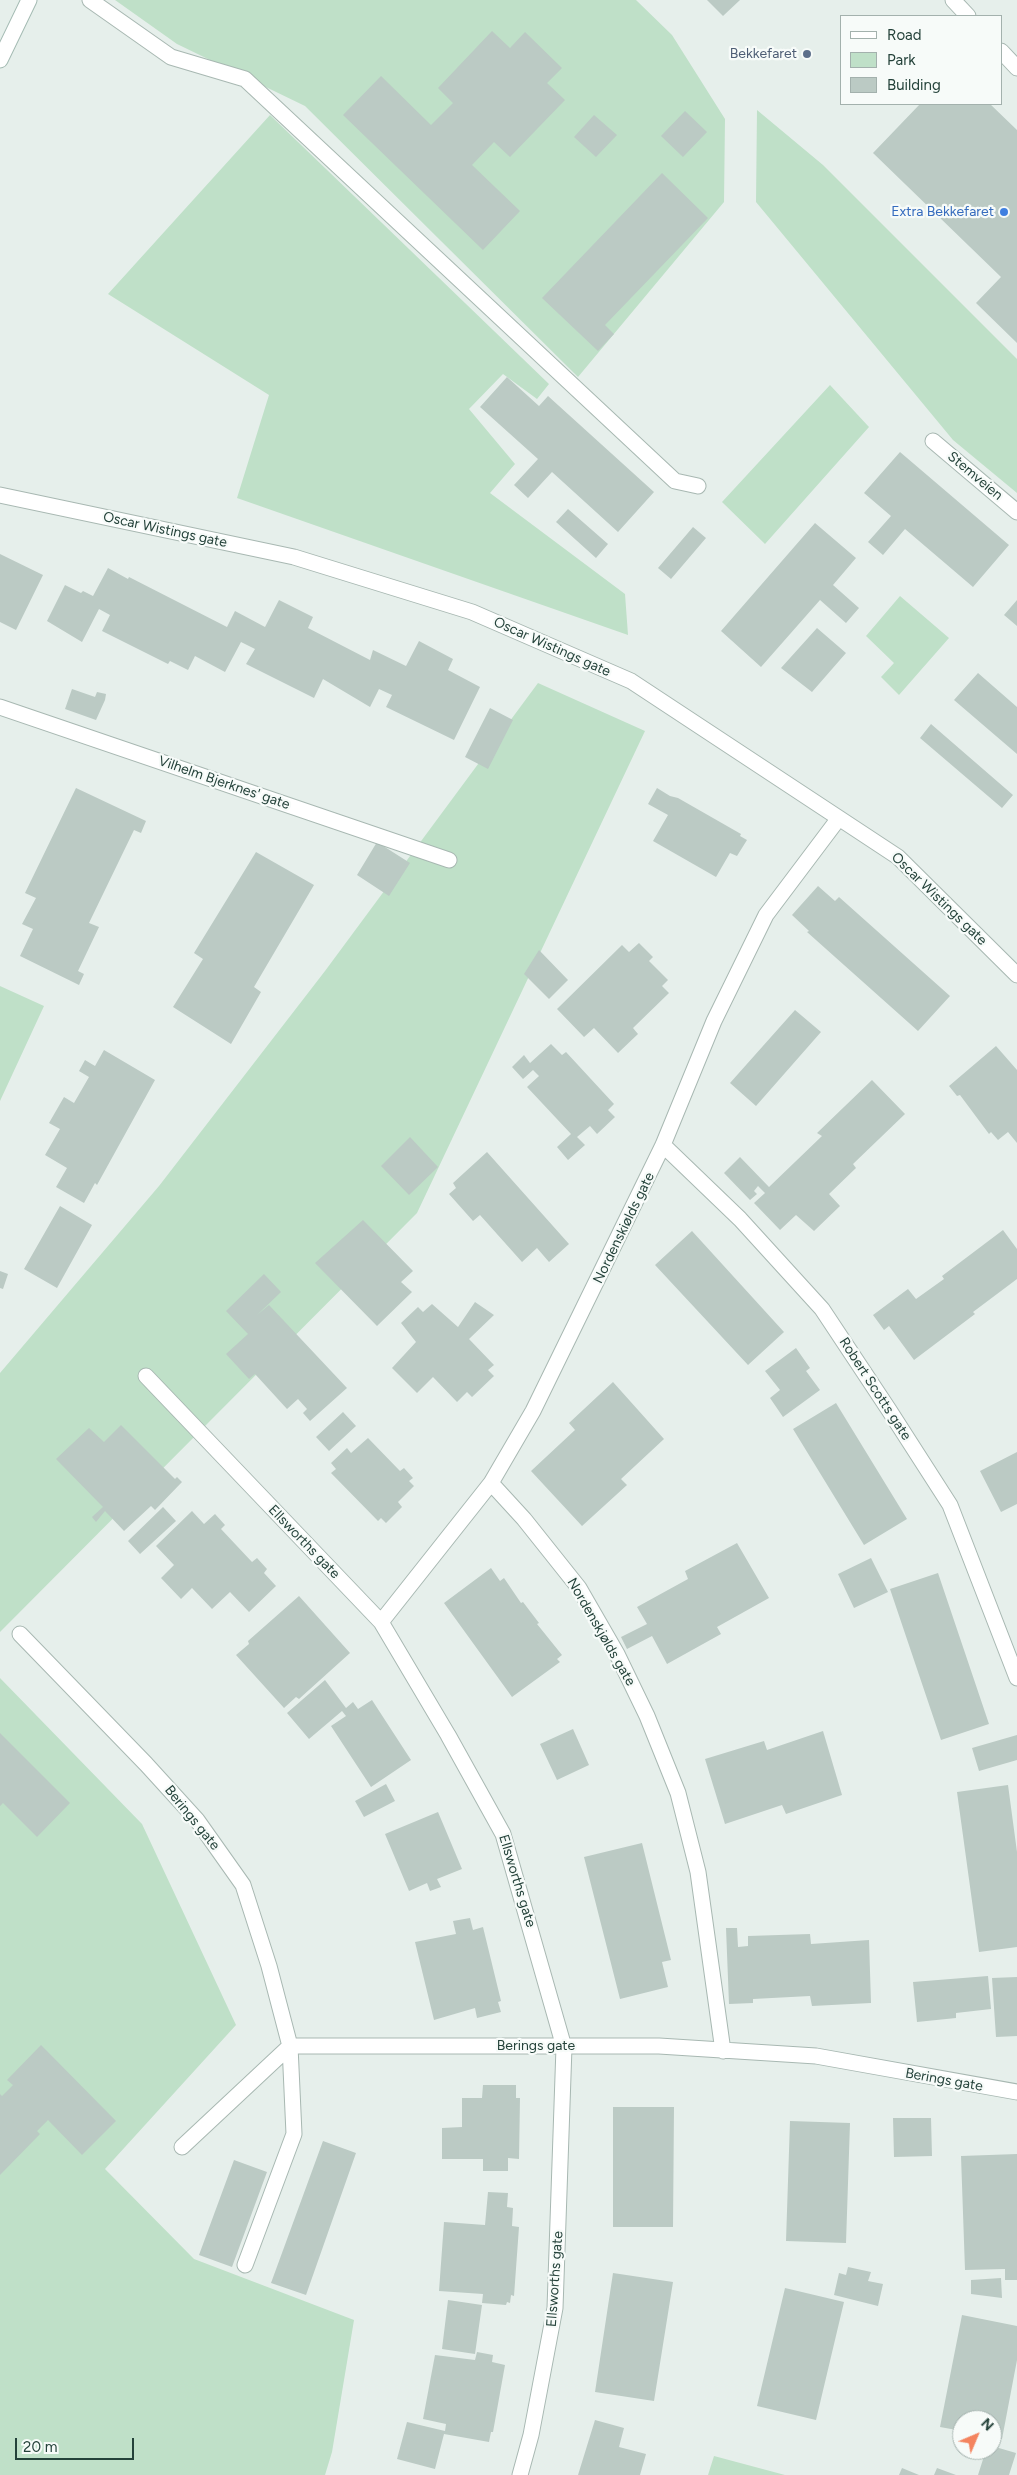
<!DOCTYPE html>
<html>
<head>
<meta charset="utf-8">
<style>
  body { margin:0 }
  #map { position:relative; width:1017px; height:2475px; overflow:hidden; background:#e6efeb; font-family:Figtree,sans-serif }
  canvas { display:block }
  .legend { position:absolute; left:840px; top:15px; width:162px; height:90px; box-sizing:border-box; background:#f7fbf9; border:1px solid #a3b1ad; margin:0; padding:6px 9px; list-style:none; font-size:15px; color:#24423a }
  .legend li { display:flex; align-items:center; gap:10px; height:25px }
  .legend b { width:25px; border:1px solid #a3b1ad }
  .north { position:absolute; left:952px; top:2410px; width:50px; height:50px; box-sizing:border-box; background:#f7fbf9; border:1px solid #a3b1ad; border-radius:50%; rotate:45deg; font-size:14px; font-weight:700; line-height:20px; text-align:center; color:#24423a }
  .north::after { content:''; display:block; margin:auto; width:18px; height:22px; background:#f4845f; clip-path:polygon(50% 0,100% 100%,50% 72%,0 100%) }
  .scale { position:absolute; left:15px; top:2438px; width:119px; height:22px; box-sizing:border-box; border:2px solid #24423a; border-top:0; padding-left:6px; font-size:15px; line-height:18px; white-space:nowrap; color:#24423a; -webkit-text-stroke:4px #f7fbf9; paint-order:stroke }
</style>
</head>
<body>
<div id="map">
<canvas width="1017" height="2475"></canvas>
<ul class="legend">
<li><b style="height:6px;background:#fff"></b>Road</li>
<li><b style="height:14px;background:#bfe0c8"></b>Park</li>
<li><b style="height:14px;background:#bbcac4"></b>Building</li>
</ul>
<div class="north">N</div>
<div class="scale">20 m</div>
</div>
<script>
const context = document.querySelector('canvas').getContext('2d');
context.lineJoin = 'round';
function fillPath(path, color) { context.fillStyle = color; context.fill(path, 'evenodd'); }
function strokePath(path, color, width, dash) { context.strokeStyle = color; context.lineWidth = width; context.lineCap = dash ? 'butt' : 'round'; context.setLineDash(dash || []); context.stroke(path); }
function write(font, color, halo, rows, align = 'center') {
  context.font = font + ' Figtree,sans-serif'; context.lineWidth = 4.5; context.setLineDash([]); context.textBaseline = 'middle'; context.strokeStyle = halo; context.fillStyle = color; for (const [text, x, y, turn = 0] of rows) {
    context.save(); context.translate(x, y); context.rotate((+turn || 0) * Math.PI / 180); context.textAlign = isNaN(turn) ? turn : align; if (halo) context.strokeText(text, 0, 0); context.fillText(text, 0, 0); context.restore();
  }
}
const green = new Path2D(`
  M115,0H636L672,35L725,119L724,202L578,377L305,106L177,44Z
  M757,110L823,165L1017,359V493L953,440L756,202Z
  M270,115L549,384L537,399L503,374L469,409L515,464L490,493L625,594L628,635L237,498L269,395L108,294Z
  M830,385L869,427L765,544L722,502Z
  M900,596L949,638L899,695L881,677L894,663L866,636Z
  M538,683L645,731L417,1213L0,1632V1373L159,1186L325,971Z
  M0,986L44,1006L0,1101Z
  M0,1678L142,1824L236,2025L105,2169L194,2259L354,2320L332,2452L325,2475H0Z
  M714,2456L785,2475H708Z`);
const building = new Path2D(`
  M707,0H740L723,16Z
  M492,31L510,48L525,32L562,68L547,83L565,100L510,157L494,142L472,165L520,211L483,250L343,115L381,76L431,125L453,103L438,88Z
  M920,104H990L1017,130V343L976,303L1001,277L873,153Z
  M685,111L707,132L683,157L661,136Z
  M594,115L617,135L596,157L574,137Z
  M662,173L708,218L605,325L614,334L598,351L542,298Z
  M507,377L539,406L548,396L654,492L618,532L552,472L528,498L514,485L538,459L480,407Z
  M900,452L1009,545L973,587L905,529L883,555L868,542L891,516L864,493Z
  M568,509L608,544L596,558L556,522Z
  M815,523L856,558L833,585L859,608L846,623L820,600L761,667L721,631Z
  M693,527L706,538L671,579L658,568Z
  M0,554L43,575L16,630L0,622Z
  M108,568L128,579L129,577L227,627L235,611L265,627L279,600L313,617L308,628L370,660L373,650L406,666L419,641L453,659L448,670L480,687L454,740L386,707L392,695L379,689L370,707L323,679L314,698L246,664L255,649L241,642L225,672L195,656L188,670L170,661L168,664L102,631L110,615L99,609L82,642L47,621L65,585L81,593L83,591L93,596Z
  M1017,600V626L1004,615Z
  M817,628L846,653L812,692L781,668Z
  M978,673L1017,707V754L954,700Z
  M72,689L95,697L97,692L106,694L105,700L96,720L65,709Z
  M490,708L513,720L488,769L465,757Z
  M931,724L1013,795L1002,808L920,738Z
  M76,788L146,821L141,833L134,830L89,923L99,927L78,971L84,974L79,985L20,956L33,929L22,924L36,898L25,893Z
  M657,788L670,796L678,798L741,834L740,836L747,840L737,856L730,853L716,877L653,841L668,815L648,804Z
  M377,842L410,863L389,896L357,875Z
  M256,852L314,885L254,987L261,992L231,1044L173,1007L203,959L194,953Z
  M818,886L835,901L839,897L950,996L918,1031L807,932L809,931L792,915Z
  M639,943L653,957L649,961L668,980L662,986L669,993L633,1028L638,1034L618,1053L594,1028L584,1037L557,1009L622,945L629,952Z
  M539,950L568,980L549,999L524,974Z
  M795,1010L821,1032L756,1106L730,1083Z
  M551,1044L562,1055L566,1052L614,1104L608,1110L615,1117L597,1134L590,1126L577,1137L585,1145L568,1160L557,1147L571,1134L527,1087L539,1076L533,1070L523,1079L512,1067L524,1055L530,1063Z
  M996,1046L1017,1070V1143L1008,1132L998,1140L991,1132L989,1134L960,1095L957,1096L949,1086Z
  M104,1050L155,1080L97,1185L95,1183L84,1203L56,1187L67,1168L45,1155L60,1129L49,1123L64,1097L74,1103L89,1077L79,1071L85,1060L95,1066Z
  M872,1080L905,1114L853,1164L856,1168L829,1194L840,1206L814,1231L796,1215L780,1230L754,1203L765,1193L758,1186L754,1191L757,1194L750,1200L724,1173L740,1157L769,1187L822,1136L817,1133Z
  M410,1137L438,1167L409,1195L381,1166Z
  M487,1152L569,1244L549,1262L537,1248L522,1262L480,1215L473,1221L449,1194L456,1188L453,1183Z
  M60,1206L92,1225L57,1288L24,1269Z
  M363,1220L413,1271L401,1282L412,1292L377,1326L315,1263Z
  M1003,1230L1017,1249V1279L973,1312L975,1314L914,1360L889,1326L884,1330L873,1315L908,1289L916,1299L944,1279L942,1276Z
  M692,1231L784,1332L748,1365L655,1265Z
  M0,1271L8,1274L3,1289L0,1288Z
  M264,1274L281,1292L257,1315L269,1305L347,1388L310,1421L303,1413L307,1409L298,1399L287,1409L255,1374L249,1379L226,1354L248,1334L226,1311Z
  M475,1302L494,1315L469,1339L494,1365L488,1370L494,1376L472,1397L467,1392L457,1402L433,1377L417,1393L392,1368L416,1342L401,1323L418,1307L423,1312L432,1304L458,1327Z
  M796,1348L810,1368L806,1371L820,1390L783,1417L770,1398L780,1390L765,1371Z
  M613,1382L664,1439L621,1479L627,1485L582,1526L531,1471L575,1430L569,1423Z
  M836,1403L907,1519L864,1545L793,1429Z
  M343,1412L356,1426L329,1451L316,1437Z
  M121,1425L175,1479L177,1477L182,1482L155,1510L151,1506L124,1531L105,1511L96,1522L92,1517L103,1507L56,1459L89,1428L104,1442Z
  M368,1438L400,1471L404,1468L413,1478L409,1481L414,1486L398,1502L402,1507L386,1523L381,1518L378,1521L331,1473L336,1469L331,1463L347,1448L351,1453Z
  M1017,1452V1504L1001,1512L980,1471Z
  M163,1507L176,1521L140,1554L128,1541Z
  M192,1511L204,1524L215,1514L225,1525L221,1529L252,1562L257,1558L267,1569L264,1573L276,1586L249,1612L230,1592L212,1609L192,1588L181,1599L161,1578L174,1565L156,1546Z
  M737,1543L769,1598L717,1627L721,1634L667,1664L652,1636L627,1649L621,1637L647,1624L637,1607L688,1579L685,1571Z
  M871,1558L888,1592L854,1608L838,1574Z
  M491,1568L500,1581L504,1578L521,1603L523,1602L539,1623L537,1624L562,1655L557,1659L560,1662L512,1697L444,1603Z
  M938,1573L989,1724L941,1740L890,1589Z
  M299,1596L350,1653L299,1699L296,1697L284,1708L236,1655L249,1644L248,1641Z
  M325,1680L346,1708L353,1702L358,1709L372,1700L411,1760L371,1787L331,1726L346,1716L342,1711L309,1739L287,1713Z
  M573,1729L589,1765L557,1780L540,1744Z
  M823,1731L842,1795L786,1814L782,1805L725,1824L705,1759L764,1741L767,1750Z
  M0,1733L70,1803L37,1837L3,1803L0,1806Z
  M1017,1735V1760L979,1771L972,1748Z
  M386,1784L395,1801L364,1817L355,1801Z
  M1008,1785L1017,1852V1947L979,1952L957,1792Z
  M438,1812L462,1869L437,1879L441,1887L430,1891L427,1883L409,1891L385,1834Z
  M642,1843L671,1960L662,1962L668,1987L620,1999L584,1857Z
  M470,1918L473,1930L483,1927L501,2001L498,2002L501,2012L477,2018L475,2008L434,2020L415,1942L456,1934L453,1921Z
  M726,1928H737L738,1947L748,1946V1936L810,1934L811,1944L869,1940L871,2003L812,2006L810,1996L753,1999V2003L729,2004Z
  M988,1976L991,2009L956,2013V2018L917,2022L913,1982Z
  M1017,1977V2036L996,2037L992,1978Z
  M41,2045L116,2121L82,2155L48,2120L37,2131L40,2134L0,2175V2094L2,2096L13,2085L7,2080Z
  M483,2085H516V2098H520L519,2159L508,2158V2171H483V2159H442V2128L462,2127V2098H482Z
  M613,2107H674L673,2227H613Z
  M893,2118H931L932,2156L894,2157Z
  M790,2121L850,2123L846,2243L786,2241Z
  M323,2141L356,2153L306,2295L271,2283Z
  M1017,2154V2280H1005V2269L965,2270L961,2156Z
  M234,2160L267,2172L232,2267L199,2255Z
  M488,2192L508,2193L507,2207L513,2208L512,2226L519,2227L514,2296L511,2295L510,2303L507,2302L506,2305L482,2303L483,2294L439,2291L444,2222L485,2225Z
  M848,2267L871,2272L868,2281L883,2284L878,2306L834,2295L839,2273L846,2275Z
  M613,2273L673,2282L654,2401L595,2392Z
  M1001,2278L1002,2298L971,2294V2280Z
  M785,2288L844,2302L816,2420L757,2406Z
  M448,2300L482,2305L475,2354L442,2349Z
  M962,2315L1017,2326V2360L1002,2439L992,2437V2420H962V2431L940,2427Z
  M477,2352L493,2355L492,2362L505,2365L493,2432H491L489,2442L444,2434L435,2469L397,2459L407,2422L445,2431L446,2424L423,2419L435,2355L475,2360Z
  M595,2420L624,2428L619,2447L646,2454L640,2475H578Z
  M992,2446L1016,2453L1009,2475H978L986,2450H992Z
  M902,2468L919,2475H899Z
  M937,2468L956,2475H934Z`);
const lane = new Path2D(`
  M90,0L171,57L245,79L675,481L698,486
  M953,0L968,16
  M1001,51L1017,68`);
const street = new Path2D(`
  M933,441L1017,512
  M0,495L294,557L472,612L631,681L898,857L1017,975
  M0,707L449,860
  M663,1145L740,1219L822,1309L889,1410L950,1505L1017,1678
  M146,1376L381,1622L448,1735L503,1834L564,2047L555,2308L531,2435L520,2475
  M491,1483L524,1519L579,1588L617,1654L647,1716L678,1793L698,1872L723,2051
  M381,1622L491,1483L533,1411L663,1145L714,1021L766,915L839,818
  M20,1634L146,1764L197,1820L243,1885L269,1966L290,2046H659L816,2056L1017,2092
  M182,2147L290,2046
  M245,2265L294,2134L290,2046`);
const secondary = new Path2D(`
  M0,60L29,0`);
const markers = [
  [807,54,5,"#5c6f8a"],
  [1004,212,5,"#3f7fe0"]
];
const serviceNames = [
  ["Bekkefaret",797,54]
];
const shopNames = [
  ["Extra Bekkefaret",994,212]
];
const streetNames = [
  ["Stemveien",975,476,40],
  ["Oscar Wistings gate",165,530,12],
  ["Oscar Wistings gate",552,647,24],
  ["Vilhelm Bjerknes' gate",224,783,19],
  ["Oscar Wistings gate",939,899,44],
  ["Nordenskiølds gate",624,1228,-64],
  ["Robert Scotts gate",875,1389,57],
  ["Ellsworths gate",304,1542,46],
  ["Nordenskjølds gate",601,1632,60],
  ["Berings gate",192,1818,51],
  ["Ellsworths gate",517,1881,73],
  ["Berings gate",536,2046],
  ["Berings gate",944,2080,10],
  ["Ellsworths gate",555,2279,-86]
];
fillPath(green, '#bfe0c8');
fillPath(building, '#bbcac4');
strokePath(lane, '#a8b8b2', 17);
strokePath(street, '#a8b8b2', 17);
strokePath(secondary, '#a4bbb3', 17);
strokePath(lane, '#fff', 15);
strokePath(street, '#fff', 15);
strokePath(secondary, '#fff', 15);
for (const [x, y, r, color] of markers) { const dot = new Path2D(); dot.arc(x, y, r, 0, 2 * Math.PI); context.fillStyle = color; context.fill(dot); strokePath(dot, '#f7fbf9', 2); }
write('14px', '#4e5e75', '#f7fbf9', serviceNames, 'right');
write('14px', '#366cbe', '#f7fbf9', shopNames, 'right');
write('14px', '#24423a', '#f7fbf9', streetNames);
</script>
</body>
</html>
